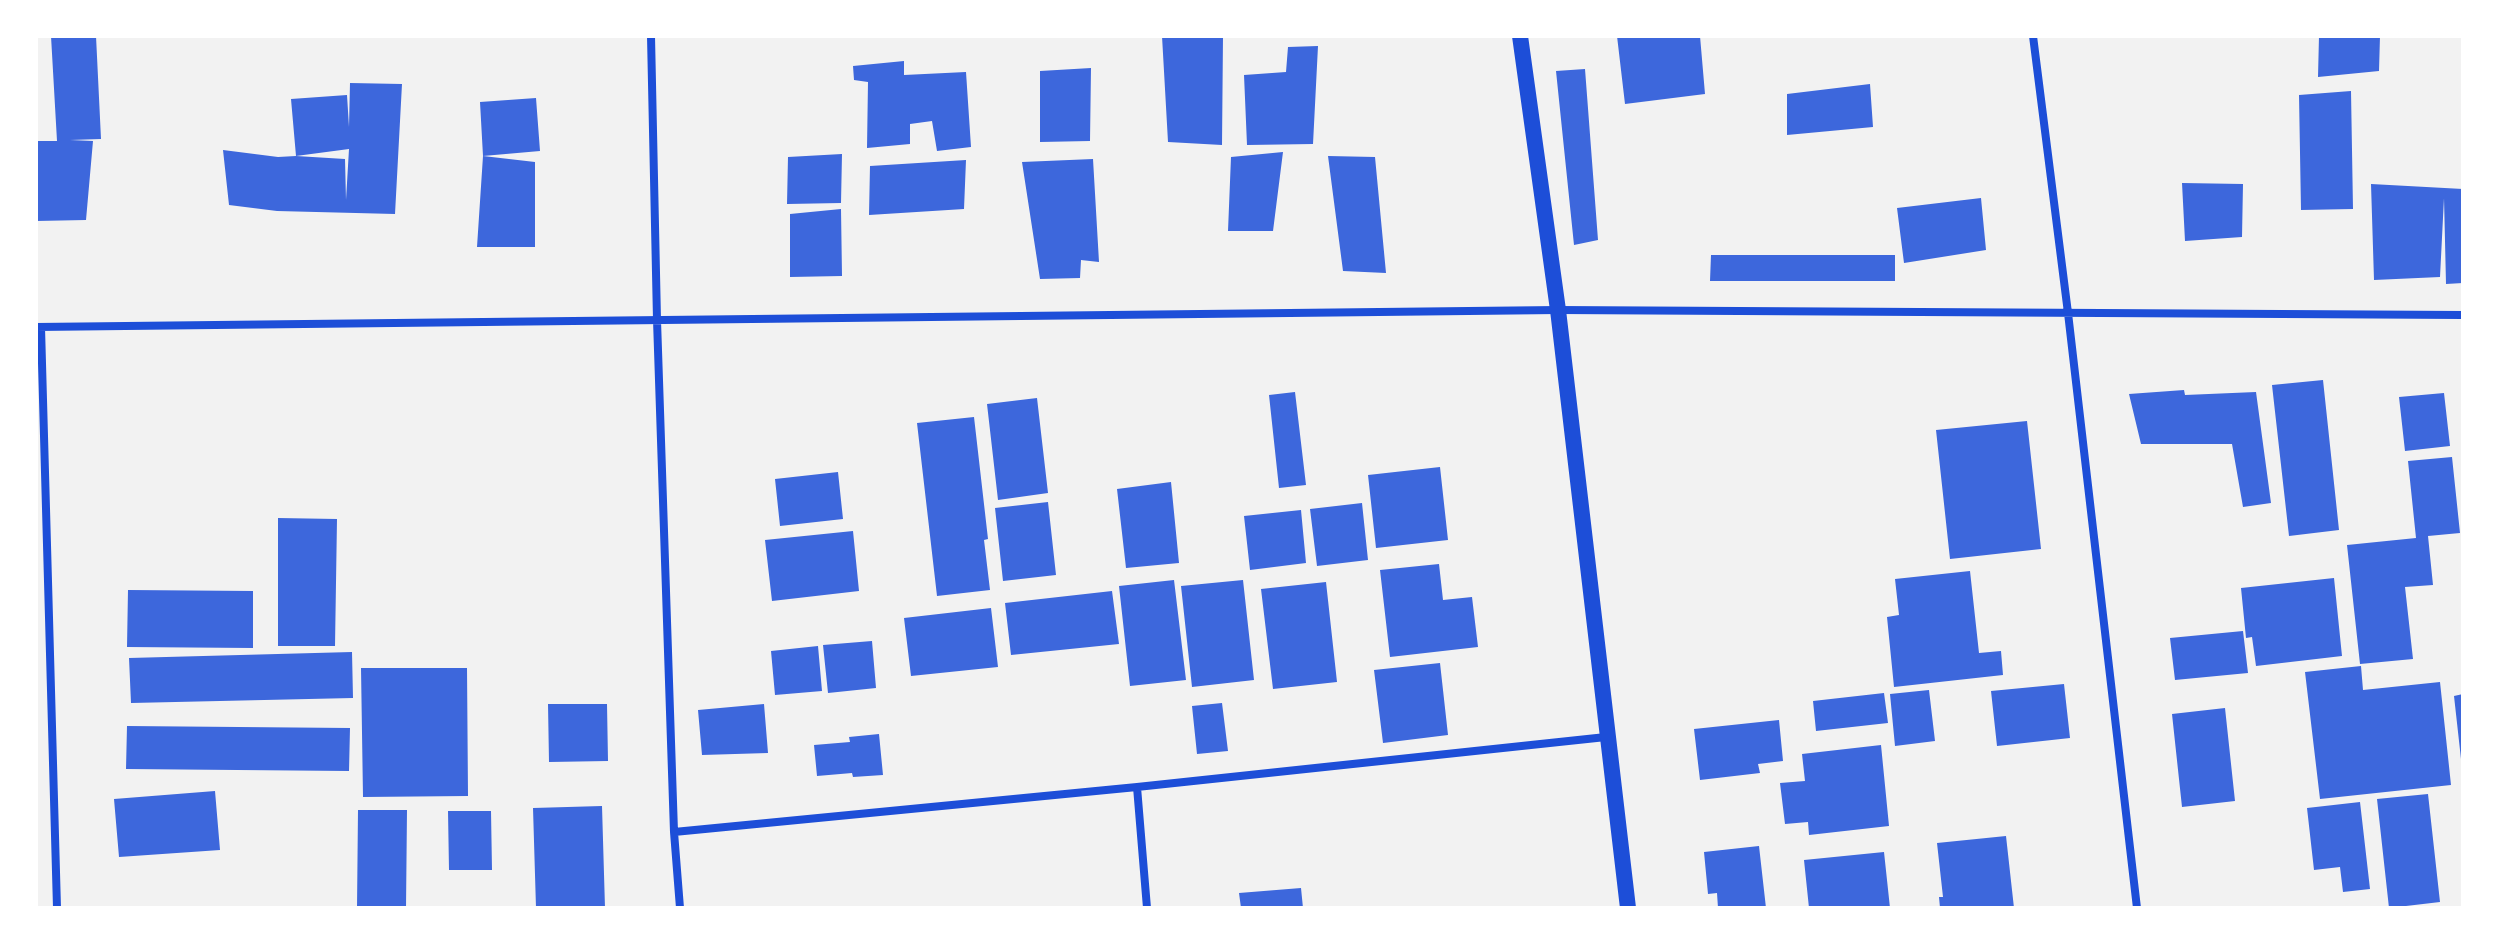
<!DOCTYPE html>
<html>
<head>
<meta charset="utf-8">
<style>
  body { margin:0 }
  #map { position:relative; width:2499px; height:944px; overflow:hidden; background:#f2f2f2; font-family:"Open Sans",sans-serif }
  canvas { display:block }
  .frame { position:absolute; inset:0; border:38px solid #fff; pointer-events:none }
</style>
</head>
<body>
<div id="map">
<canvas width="2499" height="944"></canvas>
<div class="frame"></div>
</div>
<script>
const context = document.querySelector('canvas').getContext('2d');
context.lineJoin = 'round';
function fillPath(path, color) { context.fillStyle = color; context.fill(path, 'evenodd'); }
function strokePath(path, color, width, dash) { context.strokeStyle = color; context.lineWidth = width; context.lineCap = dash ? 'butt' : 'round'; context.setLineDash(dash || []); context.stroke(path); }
const building = new Path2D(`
  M51,36H96L101,139L70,140L93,141L86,220L36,221V141H57Z
  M1162,36H1223L1222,145L1168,142Z
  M1617,36H1700L1705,94L1625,104Z
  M2319,36H2380L2379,71L2318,77Z
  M1318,46L1313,144L1247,145L1244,75L1286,72L1288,47Z
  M904,61V75L966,72L971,147L937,151L932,121L910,124V144L867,148L868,82L854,80L853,66Z
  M1091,68L1090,141L1040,142V71Z
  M1585,69L1598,240L1574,245L1556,71Z
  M350,83L402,84L395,214L277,211L229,205L223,150L278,157L296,156L291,99L347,95L349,127ZM349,149L346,200L345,159L296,156Z
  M1870,84L1873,127L1787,135V94Z
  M2351,91L2353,209L2301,210L2299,95Z
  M536,98L540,151L483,156L480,102Z
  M1283,152L1273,231H1228L1231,157Z
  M842,154L841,203L787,204L788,157Z
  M483,156L535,162V247H477Z
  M1328,156L1375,157L1386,273L1343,271Z
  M1093,159L1099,262L1081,260L1080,278L1040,279L1022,162Z
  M966,160L964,209L869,215L870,166Z
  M2182,183L2243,184L2242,237L2185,241Z
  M2371,184L2463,189V283L2446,284L2444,198L2440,277L2374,280Z
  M1981,198L1986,250L1904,263L1897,208Z
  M841,209L842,276L790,277V214Z
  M1711,255H1895V281H1710Z
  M2323,380L2339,530L2289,536L2272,385Z
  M2184,390L2185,395L2256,392L2271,503L2243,507L2232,444H2141L2129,394Z
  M1295,392L1306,485L1279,488L1269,395Z
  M2444,393L2450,446L2405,451L2399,397Z
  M1037,398L1048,493L998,500L987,404Z
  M974,417L988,539L984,540L990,590L937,596L917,423Z
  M2027,421L2041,549L1950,559L1936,430Z
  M2452,457L2460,533L2428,536L2433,585L2405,587L2413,659L2360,664L2347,545L2416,538L2408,461Z
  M1440,467L1448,540L1376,548L1368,475Z
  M838,472L843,519L780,526L775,479Z
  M1171,482L1179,563L1126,568L1117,489Z
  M1048,502L1056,575L1003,581L995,508Z
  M1362,503L1368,560L1317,566L1310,509Z
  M1301,510L1306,563L1250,570L1244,516Z
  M278,518L337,519L335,646H278Z
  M853,531L859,591L772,601L765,540Z
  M1439,564L1443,600L1472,597L1478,647L1390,657L1380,570Z
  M1970,571L1979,653L2001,651L2003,675L1894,687L1887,617L1899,615L1895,579Z
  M2334,578L2342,656L2256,666L2252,637L2246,638L2241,588Z
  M1174,580L1186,680L1130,686L1119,586Z
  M1243,580L1254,680L1192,687L1181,586Z
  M1326,582L1337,682L1273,689L1261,589Z
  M128,590L253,591V648L127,647Z
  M1112,591L1119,644L1011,655L1005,603Z
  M991,608L998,667L911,676L904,618Z
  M2243,631L2248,673L2175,680L2170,638Z
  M872,641L876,688L828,693L823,645Z
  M818,646L822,691L775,695L771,651Z
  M352,652L353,698L131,703L129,658Z
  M1440,663L1448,735L1383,743L1374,670Z
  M2361,666L2363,690L2440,682L2451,785L2320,799L2305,672Z
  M361,668H467L468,796L363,797Z
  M2064,684L2070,738L1997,746L1991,691Z
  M1929,690L1935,741L1895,746L1890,694Z
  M1884,693L1888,723L1816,731L1813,701Z
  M2463,694V759H2461L2454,696Z
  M1222,703L1228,751L1197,754L1192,706Z
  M548,704H607L608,761L549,762Z
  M764,704L768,753L702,755L698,710Z
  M2225,708L2235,801L2182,807L2172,714Z
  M1779,720L1783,761L1758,764L1760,773L1700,780L1694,729Z
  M127,726L350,728L349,771L126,769Z
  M879,734L883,775L853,777L852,773L817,776L814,745L850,742L849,737Z
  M1881,745L1889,826L1809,835L1808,822L1785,824L1780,783L1805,781L1802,754Z
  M215,791L220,850L119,857L114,799Z
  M2428,794L2440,902L2389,908L2377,799Z
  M2360,802L2370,889L2343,892L2340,867L2314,870L2307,808Z
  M602,806L605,908H536L533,808Z
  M358,810H407L406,908H357Z
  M448,811H491L492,870H449Z
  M2006,836L2014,908H1940L1939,897H1943L1937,843Z
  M1759,846L1766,908H1718L1717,893L1708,894L1704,852Z
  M1884,852L1890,908H1809L1804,860Z
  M1301,888L1303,908H1241L1239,893Z`);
const minor = new Path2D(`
  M651,36L657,320L674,832L680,908
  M2033,36L2068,313L2137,908
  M36,327L1558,310L2463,315
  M41,327L57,908
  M1137,787L1147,908
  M674,832L1137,787L1606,737`);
const secondary = new Path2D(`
  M1520,36L1558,310L1628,908`);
fillPath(building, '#3d67dc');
strokePath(minor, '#1d4ed8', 8);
strokePath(secondary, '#1d4ed8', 16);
</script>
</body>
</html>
